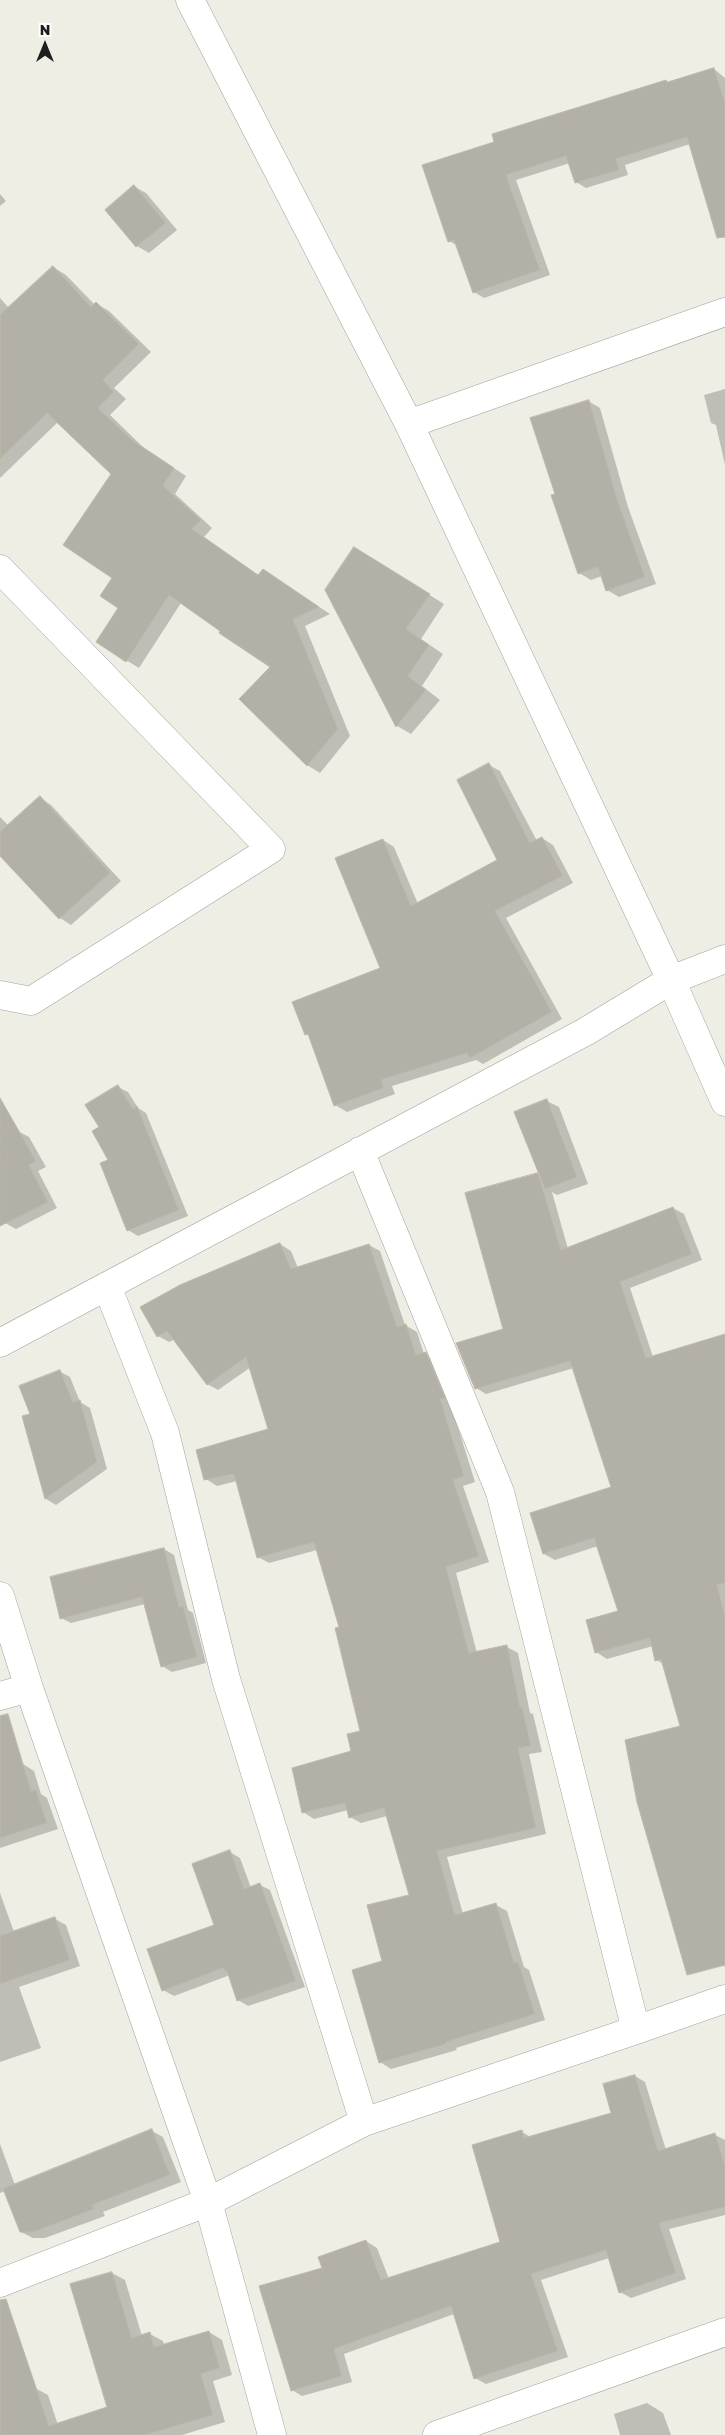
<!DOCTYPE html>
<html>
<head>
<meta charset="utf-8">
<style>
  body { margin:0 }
  #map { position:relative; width:725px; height:2435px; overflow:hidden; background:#eeeee4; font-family:"Golos Text",sans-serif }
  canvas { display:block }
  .north { position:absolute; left:20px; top:20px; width:50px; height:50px; -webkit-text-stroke:4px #fff; paint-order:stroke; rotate:0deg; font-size:14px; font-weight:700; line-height:20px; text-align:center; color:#1e1e1e }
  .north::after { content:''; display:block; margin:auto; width:18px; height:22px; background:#1e1e1e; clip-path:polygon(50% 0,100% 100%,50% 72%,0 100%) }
</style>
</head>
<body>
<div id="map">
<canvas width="725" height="2435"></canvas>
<div class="north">N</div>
</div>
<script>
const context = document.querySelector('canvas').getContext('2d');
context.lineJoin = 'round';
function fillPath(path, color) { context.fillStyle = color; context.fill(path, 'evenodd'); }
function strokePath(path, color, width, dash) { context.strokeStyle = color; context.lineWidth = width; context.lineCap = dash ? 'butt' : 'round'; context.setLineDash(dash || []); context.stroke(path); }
const shadow = new Path2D(`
  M714,69L725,78V238L717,234L690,144L625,165L628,175L586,188L576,182L570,163L516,180L550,275L484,298L474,292L458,246L449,241L496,142Z
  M135,187L146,193L177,230L149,253L137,246L107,210Z
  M0,194L6,201L0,206Z
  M53,267L66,275L95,305L97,304L109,311L151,352L114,388L126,399L110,415L145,449L186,476L175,494L212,528L204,537L259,576L263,570L330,614L305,626L350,736L320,773L307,765L271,667L181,603L139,668L126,660L120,608L113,577V474L58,422L0,478V298L9,308Z
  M725,389V465L716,425L711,423L704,395Z
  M588,401L600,408L628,507L656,584L619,597L607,590L602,576L591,580L579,573Z
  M370,558L444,604L421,639L443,654L422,686L440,700L411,734L397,726Z
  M489,765L500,771L537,841L542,838L553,845L573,883L506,918L562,1019L483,1064L476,1060L392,1086L395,1094L347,1112L335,1105L311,1037L306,1034L382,968L383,840L394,847L418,904L499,861Z
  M40,798L51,805L121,881L71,925L60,918L0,856V817L9,826Z
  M118,1087L128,1092L138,1108L146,1113L188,1216L138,1236L128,1230L100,1128Z
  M547,1101L559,1107L588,1184L557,1195L552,1192L568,1249L673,1208L684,1214L702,1260L630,1288L653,1357L725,1335V1967L722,1965L681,1727L664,1664L656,1660L653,1646L607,1659L596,1652L620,1612L598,1546L555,1560L544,1554L613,1488L574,1368L486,1394L476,1388L504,1330L538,1174L540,1175Z
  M0,1103L18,1131L29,1137L46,1167L38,1171L57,1208L16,1229L5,1223L0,1213Z
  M280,1244L291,1251L298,1268L369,1245L380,1251L405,1325L417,1332L424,1354L437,1360L475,1482L463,1486L489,1562L456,1573L477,1653L507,1647L518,1653L530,1713L533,1714L542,1752L529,1754L546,1834L447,1857L463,1914L496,1905L507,1911L524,1967L529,1970L545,2020L456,2048L457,2050L391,2069L380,2062L383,1962L410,1896L387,1816L361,1823L350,1817L348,1810L314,1819L303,1812L352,1752L361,1732L340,1628L317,1550L269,1563L258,1557L237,1481L217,1486L206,1479L270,1430L251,1367L218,1390L207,1384L175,1339L169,1342L158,1336Z
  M59,1371L70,1377L80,1402L90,1408L107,1469L56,1505L46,1499L23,1417L32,1414Z
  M164,1549L174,1555L188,1610L193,1613L206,1663L172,1672L162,1666L145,1604L71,1623L61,1618Z
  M23,1764L34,1771L41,1794L47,1798L58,1829L0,1848V1771Z
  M230,1852L240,1858L251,1888L260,1885L270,1890L305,1987L248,2006L238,2000L230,1975L174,1996L163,1990L216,1925Z
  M0,1893L14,1932L55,1919L66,1925L80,1966L19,1987L41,2048L0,2062Z
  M635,2076L645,2082L666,2150L715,2135L725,2140V2215L669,2229L686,2279L631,2298L620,2292L609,2258L541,2280L568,2357L486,2384L475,2378L454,2314L344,2354L352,2382L302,2396L292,2390L323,2268L366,2241L377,2248L389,2279L501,2243L522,2132L532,2138L613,2114Z
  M152,2131L163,2137L181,2182L103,2212L105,2216L45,2238H33L21,2232L5,2191L0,2193V2144L15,2185Z
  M112,2273L125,2280L142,2336L150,2334L163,2341L164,2345L209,2332L222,2340L232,2375L213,2381L225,2422L182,2435H0V2399L35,2388L48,2395L58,2425L108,2408Z
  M647,2403L663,2413L671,2435H620L614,2414Z`);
const building = new Path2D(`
  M714,68L725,103V237L717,238L687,137L616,159L619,170L575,183L566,156L506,175L540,270L473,293L454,240L448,242L422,165L494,142L492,134L666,80L667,82Z
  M134,185L166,223L136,247L105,210Z
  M53,266L91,307L96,302L139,344L103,380L114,392L98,408L132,440L174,468L163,486L201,520L192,529L258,575L263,569L319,607L293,619L338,729L307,766L239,699L270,667L219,633L220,631L169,595L126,662L96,642L118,608L100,596L112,578L63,545L111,474L47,413L0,459V315Z
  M589,400L617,499L645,577L606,591L598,567L578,574L551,495L555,494L530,418Z
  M354,547L430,594L406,629L429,645L408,676L426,690L396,727L325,590Z
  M489,763L530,843L542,837L563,876L495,911L552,1012L470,1058L467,1053L381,1080L384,1088L334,1106L308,1034L305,1035L292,1002L380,968L335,858L383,839L411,906L497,860L457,780Z
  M40,796L110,873L59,919L0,856V832Z
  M118,1085L133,1109L137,1106L179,1210L127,1231L100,1163L108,1160L92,1131L99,1127L85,1105Z
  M0,1098L36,1161L29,1165L48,1202L0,1226Z
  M547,1099L577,1177L545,1189L514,1112Z
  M538,1173L561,1250L673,1207L692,1254L620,1282L646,1358L725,1334V1583L717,1585L725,1616V1965L687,1975L637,1802L625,1740L680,1726L661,1659L655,1661L650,1638L595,1653L586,1620L618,1611L594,1538L543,1554L530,1513L611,1487L570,1361L475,1389L456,1343L503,1329L465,1193Z
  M280,1243L291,1269L369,1244L397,1327L406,1324L416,1355L426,1352L445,1398L440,1399L464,1476L453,1480L479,1556L446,1567L469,1653L507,1645L520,1707H522L531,1746L518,1748L536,1828L437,1851L455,1915L496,1903L514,1963L518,1962L535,2014L446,2042V2044L379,2063L352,1970L382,1961L367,1905L409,1895L384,1808L349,1818L345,1803L302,1813L292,1768L351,1751L347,1734L360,1731L335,1628L339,1627L314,1542L257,1558L234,1474L204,1480L196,1450L268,1429L246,1357L207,1385L167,1331L157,1337L140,1307L180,1285Z
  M60,1370L73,1402L80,1400L97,1462L45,1499L22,1416L30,1414L19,1386Z
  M164,1548L179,1607L183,1606L197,1657L161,1667L142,1597L60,1619L50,1577Z
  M8,1714L31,1791L36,1790L47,1823L0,1838V1716Z
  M230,1850L244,1889L260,1883L296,1981L237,2001L227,1971H225L223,1968L162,1991L147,1949L214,1925L192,1864Z
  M55,1917L70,1960L0,1984V1936Z
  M635,2075L658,2151L715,2133L725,2166V2207L659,2223L676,2273L619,2293L606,2250L531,2274L558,2351L474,2379L451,2306L334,2349L342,2376L291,2391L259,2286L322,2268L318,2257L366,2240L381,2280L500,2242L472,2145L522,2130L524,2138L611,2113L603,2084Z
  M152,2129L170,2175L92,2205L94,2209L33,2232H20L3,2189Z
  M112,2272L132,2338L150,2332L154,2347L209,2331L220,2368L201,2374L213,2415L145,2435H0V2300L6,2299L49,2426L107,2407L70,2284Z`);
const minor = new Path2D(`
  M190,0L409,424L725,312
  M0,569L271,849L31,1001L0,995
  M725,959L671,980L725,1102
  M360,1151L500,1492L636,2030L364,2122
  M107,1286L165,1433L226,1679L364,2122L208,2202L272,2435
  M0,1343L585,1032L671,980L409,424
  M0,1596L29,1688L0,1696
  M636,2030L725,1999
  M0,2283L208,2202L29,1688
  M437,2435L725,2332`);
fillPath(shadow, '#0003');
fillPath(building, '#b3b1a7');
strokePath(building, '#bfb9a7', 1);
strokePath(minor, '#a2a2a2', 29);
strokePath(minor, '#fff', 28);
</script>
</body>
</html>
